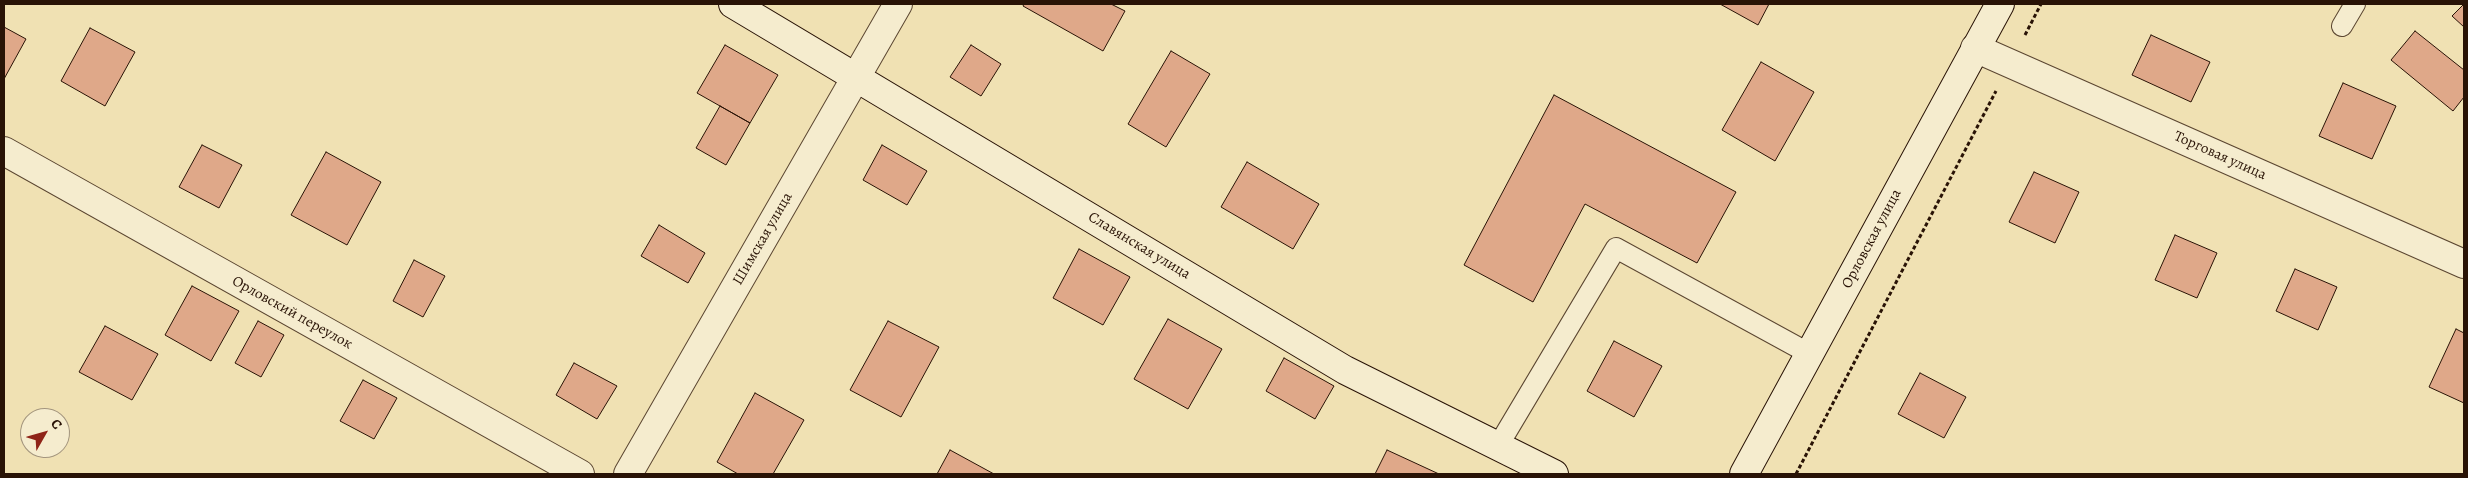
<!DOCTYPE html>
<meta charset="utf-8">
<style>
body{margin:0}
#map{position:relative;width:2468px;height:478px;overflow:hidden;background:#f0e1b3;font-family:Alegreya,serif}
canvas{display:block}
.frame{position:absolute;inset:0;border:5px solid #291306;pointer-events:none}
.north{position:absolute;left:20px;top:408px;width:50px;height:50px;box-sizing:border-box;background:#f5ecce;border:1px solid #a3957e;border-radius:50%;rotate:52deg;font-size:14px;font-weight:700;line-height:20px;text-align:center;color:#291306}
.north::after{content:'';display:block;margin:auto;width:18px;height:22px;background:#8f2418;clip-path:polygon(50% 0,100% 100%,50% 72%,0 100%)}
</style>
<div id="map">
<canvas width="2468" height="478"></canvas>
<div class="frame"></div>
<div class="north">С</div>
</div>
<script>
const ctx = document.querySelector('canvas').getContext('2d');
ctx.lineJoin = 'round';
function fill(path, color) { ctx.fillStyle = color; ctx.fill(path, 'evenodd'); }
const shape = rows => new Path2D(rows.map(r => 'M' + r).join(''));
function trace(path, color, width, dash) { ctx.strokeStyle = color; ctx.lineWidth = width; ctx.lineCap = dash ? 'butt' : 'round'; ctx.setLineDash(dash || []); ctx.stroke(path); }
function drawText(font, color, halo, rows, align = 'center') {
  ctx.font = font + ' Alegreya,serif'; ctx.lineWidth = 4; ctx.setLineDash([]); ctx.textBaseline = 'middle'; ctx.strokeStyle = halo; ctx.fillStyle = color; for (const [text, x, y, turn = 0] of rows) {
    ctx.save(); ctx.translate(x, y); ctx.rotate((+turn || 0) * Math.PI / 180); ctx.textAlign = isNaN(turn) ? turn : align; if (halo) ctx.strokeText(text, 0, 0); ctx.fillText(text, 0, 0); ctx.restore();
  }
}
const building = shape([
 [1024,4,1111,4,1125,11,1103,51,1023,6,1024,4],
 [1720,4,1769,4,1758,25,1720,4],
 [2464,4,2464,27,2452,16,2464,4],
 [4,27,26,39,4,79,4,27],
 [90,28,135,52,105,106,61,81,90,28],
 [2415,31,2464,70,2464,97,2453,111,2391,60,2415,31],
 [2151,35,2210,62,2191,102,2132,75,2151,35],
 [725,45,778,75,750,123,697,93,725,45],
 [971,45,1001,64,981,96,950,77,971,45],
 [1171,51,1210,74,1166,147,1128,124,1171,51],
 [1761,62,1814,92,1775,161,1722,130,1761,62],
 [2343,83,2396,106,2372,159,2319,136,2343,83],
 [1554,95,1736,192,1697,263,1585,204,1533,302,1464,265,1554,95],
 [720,106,750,123,726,165,696,148,720,106],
 [202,145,242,165,219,208,179,187,202,145],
 [882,145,927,171,907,205,863,180,882,145],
 [326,152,381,182,347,245,291,215,326,152],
 [1247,162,1319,204,1293,249,1221,207,1247,162],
 [2034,172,2079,192,2055,243,2009,222,2034,172],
 [659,225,705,253,688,283,641,256,659,225],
 [2175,235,2217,253,2197,298,2155,280,2175,235],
 [1079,249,1130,277,1103,325,1053,298,1079,249],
 [414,260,445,276,423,317,393,301,414,260],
 [2295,269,2337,287,2318,330,2276,311,2295,269],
 [192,286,239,311,211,361,165,335,192,286],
 [1168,319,1222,349,1188,409,1134,379,1168,319],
 [258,321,284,335,261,377,235,363,258,321],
 [888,321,939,347,901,417,850,390,888,321],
 [105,326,158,354,132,400,79,372,105,326],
 [2456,329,2464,333,2464,403,2429,387,2456,329],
 [1614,341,1662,366,1634,417,1587,391,1614,341],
 [1284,358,1334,386,1315,419,1266,391,1284,358],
 [574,363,617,386,597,419,556,395,574,363],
 [1920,373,1966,397,1944,438,1898,414,1920,373],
 [363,380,397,398,374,439,340,421,363,380],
 [755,393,804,420,773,474,738,474,717,462,755,393],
 [950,450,994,474,937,474,950,450],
 [1387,450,1439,474,1375,474,1387,450]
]);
fill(building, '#dfa889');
trace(building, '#291306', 1);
const lane = shape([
 [2342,26,2355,4],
 [1498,446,1616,248,1810,354]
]);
const street = shape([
 [1975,48,2464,264],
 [4,151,580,474],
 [628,474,898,4]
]);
const secondary = shape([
 [733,4,1345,370,1554,474],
 [1744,474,2000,4]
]);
trace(lane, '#5b4631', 22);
trace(street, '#5b4631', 30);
trace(secondary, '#291306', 30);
trace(shape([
 [2025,35,2041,4],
 [1796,474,1996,91]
]), '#291306', 3, [4, 2.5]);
trace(lane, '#f5ecce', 20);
trace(street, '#f5ecce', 28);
trace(secondary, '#f5ecce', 28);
drawText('15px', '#291306', '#f5ecce', [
 ["Торговая улица",2220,156,24],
 ["Шимская улица",763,239,-60],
 ["Орловская улица",1872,239,-62],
 ["Славянская улица",1139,246,31],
 ["Орловский переулок",292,313,29]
]);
</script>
